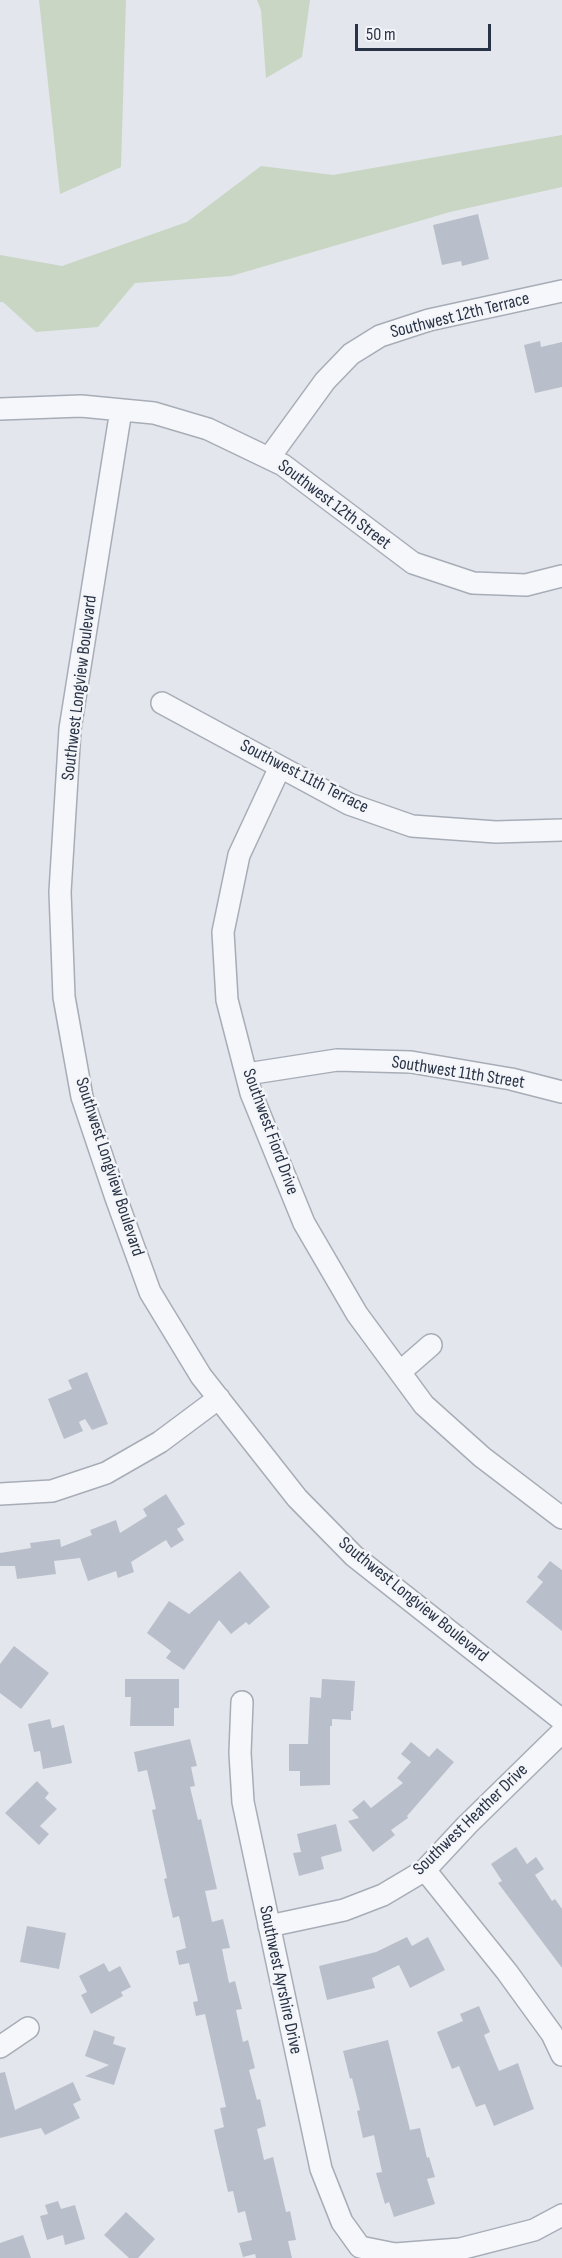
<!DOCTYPE html>
<style>
body{margin:0}
#map{position:relative;width:562px;height:2258px;overflow:hidden;background:#e3e6ec;font-family:"Sofia Sans Condensed",sans-serif}
canvas{display:block}
.scale{position:absolute;left:355px;top:24px;width:136px;height:27px;box-sizing:border-box;border:3px solid #293346;border-top:0;padding-left:8px;font-size:18px;line-height:21px;white-space:nowrap;color:#293346;-webkit-text-stroke:4px #f3f5f9;paint-order:stroke}
</style>
<div id="map">
<canvas width="562" height="2258"></canvas>
<div class="scale">50 m</div>
</div>
<script>
const ctx = document.querySelector('canvas').getContext('2d');
ctx.lineJoin = 'round';
function fill(path, color) { ctx.fillStyle = color; ctx.fill(path, 'evenodd'); }
const shape = rows => new Path2D(rows.map(r => 'M' + r).join(''));
function trace(path, color, width, dash) { ctx.strokeStyle = color; ctx.lineWidth = width; ctx.lineCap = dash ? 'butt' : 'round'; ctx.setLineDash(dash || []); ctx.stroke(path); }
function drawText(font, color, halo, rows, align = 'center') {
  ctx.font = font + ' "Sofia Sans Condensed",sans-serif'; ctx.lineWidth = 5; ctx.setLineDash([]); ctx.textBaseline = 'middle'; ctx.strokeStyle = halo; ctx.fillStyle = color; for (const [text, x, y, turn = 0] of rows) {
    ctx.save(); ctx.translate(x, y); ctx.rotate((+turn || 0) * Math.PI / 180); ctx.textAlign = isNaN(turn) ? turn : align; if (halo) ctx.strokeText(text, 0, 0); ctx.fillText(text, 0, 0); ctx.restore();
  }
}
fill(shape([
 [39,0,126,0,121,167,60,194],
 [257,0,310,0,302,57,266,78,261,10],
 [562,135,562,187,450,212,231,276,135,283,98,327,36,332,3,302,0,302,0,255,62,266,187,222,261,166,333,175]
]), '#c8d6c3');
fill(shape([
 [478,214,489,259,462,266,461,261,442,265,433,225],
 [540,341,541,347,562,342,562,387,535,393,524,345],
 [87,1372,108,1424,92,1430,85,1419,79,1422,83,1431,64,1439,48,1399,72,1389,68,1380],
 [166,1494,185,1524,177,1529,184,1540,171,1548,166,1540,131,1562,134,1572,118,1578,116,1571,88,1581,80,1558,54,1561,56,1574,17,1579,15,1566,0,1566,0,1553,31,1548,30,1543,60,1539,61,1547,92,1535,90,1530,116,1520,120,1533,147,1516,143,1509],
 [550,1561,562,1570,562,1631,526,1602,543,1582,537,1577],
 [240,1571,270,1607,249,1625,246,1622,231,1634,219,1620,184,1670,166,1658,171,1651,147,1633,169,1601,189,1614],
 [14,1646,49,1673,21,1709,0,1693,0,1664],
 [125,1679,179,1679,179,1708,174,1708,174,1726,130,1726,131,1697,125,1697],
 [322,1679,355,1681,353,1711,351,1711,351,1720,332,1719,332,1726,330,1726,330,1785,300,1786,300,1771,289,1771,289,1744,308,1744,310,1697,321,1698],
 [50,1719,52,1728,64,1725,72,1763,43,1769,40,1751,34,1752,28,1724],
 [190,1739,197,1766,191,1767,195,1786,190,1787,198,1820,201,1819,217,1889,205,1891,212,1922,223,1919,230,1948,222,1949,229,1983,235,1981,242,2009,236,2010,243,2042,248,2040,255,2068,249,2070,257,2100,260,2099,266,2126,257,2129,264,2160,273,2157,286,2212,290,2211,296,2240,288,2241,292,2258,256,2258,255,2254,243,2257,239,2243,252,2240,245,2211,238,2213,233,2191,228,2192,214,2130,224,2127,220,2108,226,2107,205,2014,196,2016,193,2002,198,2001,189,1963,179,1965,176,1951,186,1948,179,1916,173,1918,164,1879,167,1878,152,1810,156,1809,147,1770,138,1772,134,1752],
 [411,1742,429,1757,437,1748,454,1762,407,1816,408,1818,391,1830,395,1835,373,1852,348,1821,359,1818,352,1810,364,1800,371,1808,403,1783,397,1778,411,1762,401,1754],
 [37,1781,49,1793,45,1798,57,1809,40,1826,49,1834,39,1845,5,1813],
 [336,1824,342,1851,321,1857,324,1869,299,1876,293,1853,301,1852,297,1834],
 [516,1847,527,1864,536,1857,544,1869,535,1875,552,1901,555,1899,562,1909,562,1968,498,1883,502,1881,491,1864],
 [27,1926,66,1933,59,1969,20,1962],
 [407,1937,412,1946,428,1937,445,1970,410,1988,399,1965,372,1978,375,1988,327,2000,319,1966,376,1952],
 [104,1963,109,1972,120,1966,131,1987,121,1992,123,1996,91,2014,81,1995,87,1992,79,1976],
 [479,2006,490,2032,484,2035,499,2071,518,2063,534,2109,494,2126,485,2104,476,2107,459,2066,452,2069,437,2032,463,2021,460,2014],
 [94,2030,115,2037,113,2044,126,2048,114,2085,85,2076,109,2065,85,2056],
 [388,2040,410,2130,420,2128,427,2158,429,2157,435,2177,427,2179,435,2204,394,2217,389,2202,385,2204,376,2173,382,2172,374,2135,363,2138,357,2111,360,2110,352,2078,350,2079,343,2051],
 [5,2072,15,2110,73,2082,81,2100,73,2104,80,2118,45,2135,41,2128,0,2138,0,2073],
 [58,2201,61,2209,75,2205,85,2239,65,2245,63,2235,47,2240,40,2216,48,2214,45,2205],
 [126,2212,155,2239,138,2258,129,2258,104,2235],
 [23,2235,31,2258,0,2258,0,2243]
]), '#b9bfca');
const minor = shape([
 [0,409,81,406,154,413,208,429,283,465,413,563,473,583,526,585,562,576],
 [121,410,70,729,60,892,64,997,82,1097,116,1198,150,1292,201,1376,297,1498,354,1556,562,1720],
 [269,458,325,381,351,354,380,336,429,320,562,291],
 [162,703,349,804,412,826,496,832,562,830],
 [280,767,239,855,223,932,227,1000,251,1093,304,1223,357,1314,424,1405,482,1457,562,1518],
 [247,1074,337,1060,411,1062,511,1079,562,1092],
 [400,1372,431,1345],
 [0,1494,52,1491,106,1473,160,1442,219,1398],
 [242,1702,240,1753,243,1802,321,2169,342,2222,360,2247,395,2254,460,2249,534,2230,562,2215],
 [425,1870,507,1972,552,2034,562,2055],
 [269,1926,344,1910,383,1895,425,1870,467,1825,562,1732],
 [0,2047,28,2028]
]);
trace(minor, '#a7adb7', 24);
trace(minor, '#f6f7fa', 21);
drawText('18px', '#293346', '#f3f5f9', [
 ["Southwest 12th Terrace",460,316,-14],
 ["Southwest 12th Street",334,505,37],
 ["Southwest Longview Boulevard",80,688,-83],
 ["Southwest 11th Terrace",304,777,27],
 ["Southwest 11th Street",458,1073,9],
 ["Southwest Fiord Drive",270,1132,70],
 ["Southwest Longview Boulevard",109,1167,72],
 ["Southwest Longview Boulevard",413,1600,39],
 ["Southwest Heather Drive",471,1820,-44],
 ["Southwest Ayrshire Drive",280,1980,78]
]);
</script>
